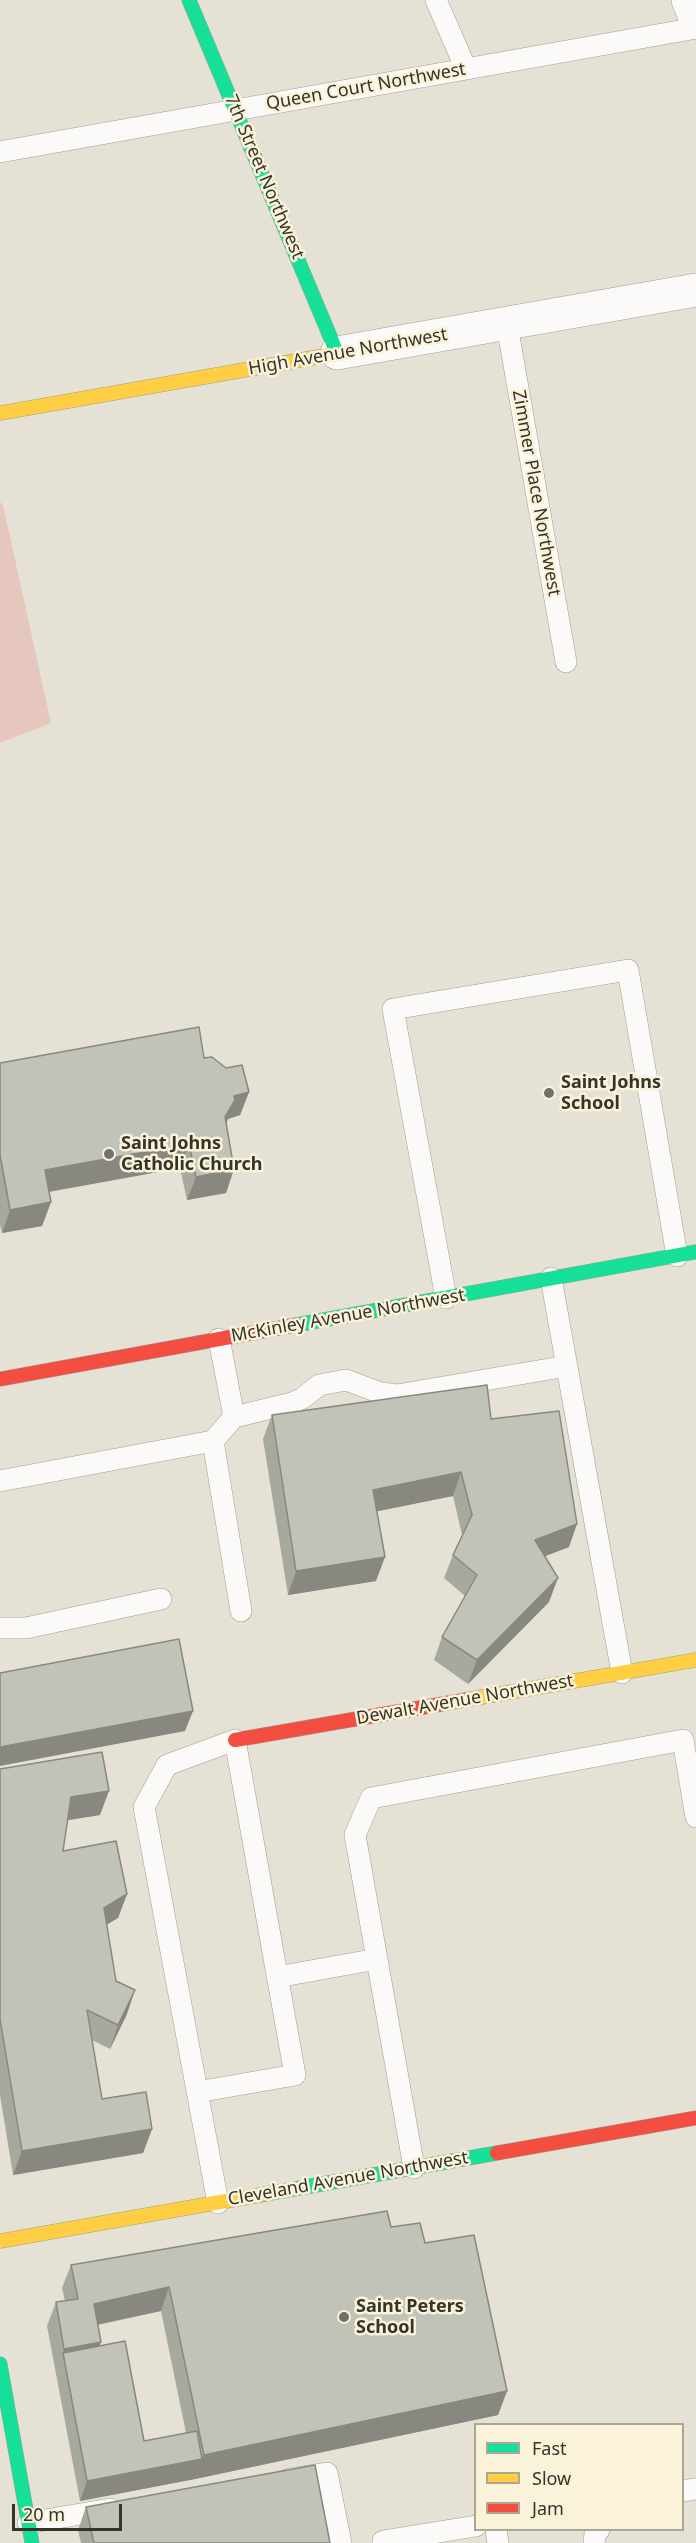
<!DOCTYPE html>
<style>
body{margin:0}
#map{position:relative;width:696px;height:2543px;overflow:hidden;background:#e5e1d4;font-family:"Noto Sans",sans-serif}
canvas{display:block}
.legend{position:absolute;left:474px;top:2423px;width:210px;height:108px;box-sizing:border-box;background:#faf3da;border:2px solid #aca694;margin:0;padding:8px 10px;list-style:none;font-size:18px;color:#36332a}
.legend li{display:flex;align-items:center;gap:12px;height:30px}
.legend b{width:30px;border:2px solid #aca694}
.scale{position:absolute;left:12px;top:2504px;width:110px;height:27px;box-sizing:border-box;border:3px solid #36332a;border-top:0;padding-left:8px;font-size:18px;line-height:21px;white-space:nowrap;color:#36332a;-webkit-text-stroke:4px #faf3da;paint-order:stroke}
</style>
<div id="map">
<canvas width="696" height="2543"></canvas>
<ul class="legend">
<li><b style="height:8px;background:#16e098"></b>Fast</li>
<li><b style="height:8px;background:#ffcf43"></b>Slow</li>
<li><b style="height:8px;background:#f24e42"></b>Jam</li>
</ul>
<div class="scale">20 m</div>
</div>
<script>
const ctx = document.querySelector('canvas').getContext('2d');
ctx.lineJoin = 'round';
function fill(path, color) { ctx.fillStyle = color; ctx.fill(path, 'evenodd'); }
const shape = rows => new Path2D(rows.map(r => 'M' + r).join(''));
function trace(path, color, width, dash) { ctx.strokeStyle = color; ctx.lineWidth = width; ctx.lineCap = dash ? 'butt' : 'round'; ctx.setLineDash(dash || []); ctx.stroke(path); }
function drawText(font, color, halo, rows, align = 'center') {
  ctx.font = font + ' "Noto Sans",sans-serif'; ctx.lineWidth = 5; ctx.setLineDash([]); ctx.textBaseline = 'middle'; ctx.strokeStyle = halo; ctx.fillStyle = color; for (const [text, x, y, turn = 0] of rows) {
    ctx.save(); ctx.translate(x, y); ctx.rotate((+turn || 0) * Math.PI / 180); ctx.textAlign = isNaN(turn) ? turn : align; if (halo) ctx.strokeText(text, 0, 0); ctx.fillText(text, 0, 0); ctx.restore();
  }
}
fill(shape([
 [0,502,3,505,51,723,0,743]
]), '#e6c7bd');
const lane = shape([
 [436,0,466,69],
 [0,152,696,28],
 [507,325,566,662],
 [551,1278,622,1673],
 [446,1298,393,1009,628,970,677,1256],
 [219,1339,234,1417],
 [213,1441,241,1611],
 [0,1481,213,1441,234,1417,292,1403,303,1398,319,1385,346,1380,381,1393,397,1395,567,1366],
 [0,1628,26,1628,161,1599],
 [277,1977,377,1959],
 [197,2092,295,2075,235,1740,167,1765,144,1807,218,2203],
 [414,2168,355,1835,371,1798,683,1740,696,1817],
 [289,2479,327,2473,341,2543],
 [682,2491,696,2489],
 [28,2523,110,2509],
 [496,2530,498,2543],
 [383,2541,476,2526],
 [594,2543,595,2533,599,2530]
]);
const street = shape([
 [688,0,696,20],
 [337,353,696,290]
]);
const fast = shape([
 [189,0,337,353,329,355],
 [296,1325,696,1252],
 [260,2195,497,2153],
 [0,2364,32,2543]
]);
const slow = shape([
 [0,413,329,355],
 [465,1700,696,1660],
 [0,2241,260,2195]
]);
const jam = shape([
 [0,1379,296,1325],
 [235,1740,465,1700],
 [497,2153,696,2118]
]);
trace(lane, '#a09d93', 22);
trace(street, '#a09d93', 34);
trace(fast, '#a09d93', 15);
trace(slow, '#a09d93', 15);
trace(jam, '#a09d93', 15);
trace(lane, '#fbfaf9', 21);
trace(street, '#fbfaf9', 33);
trace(fast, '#16e098', 14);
trace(slow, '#ffcf43', 14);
trace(jam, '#f24e42', 14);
fill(shape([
 [204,1058,249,1092,240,1115,228,1119,226,1124,234,1169,226,1193,187,1200,180,1168,49,1192,51,1202,42,1226,2,1233,0,1225,0,1063],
 [272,1415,491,1419,569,1547,545,1556,549,1602,468,1684,434,1660,442,1637,465,1596,444,1578,453,1555,462,1535,453,1496,376,1511,376,1581,288,1595,263,1439],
 [0,1769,100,1815,68,1820,63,1851,127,1894,118,1918,106,1925,116,1981,127,2014,110,2049,92,2040,102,2099,152,2129,143,2153,13,2175,0,2095],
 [391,2227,425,2243,507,2391,498,2415,195,2479,80,2501,47,2326,56,2302,65,2301,62,2288,71,2265],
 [161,2311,186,2433,144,2441,99,2346,101,2342,98,2325],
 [86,2507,330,2543,81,2543,78,2530]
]), '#a7a89e');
fill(shape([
 [249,1092,240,1115,228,1119,226,1124,225,1117,234,1096],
 [189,1144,180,1168,36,1194,45,1170],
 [234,1169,226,1193,187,1200,196,1177],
 [51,1202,42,1226,2,1233,10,1210],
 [461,1472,453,1496,364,1514,373,1490],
 [577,1524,569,1547,527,1563,535,1540],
 [385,1557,376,1581,288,1595,296,1571],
 [558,1578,549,1602,468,1684,477,1660],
 [193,1711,185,1731,0,1766,0,1747],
 [109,1791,100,1815,62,1821,71,1797],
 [127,1894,118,1918,95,1931,104,1908],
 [135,1990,127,2014,110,2049,118,2025],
 [152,2129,143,2153,13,2175,22,2151],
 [169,2287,161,2311,85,2327,94,2304],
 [101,2342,92,2366,63,2353,64,2349],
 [507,2391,498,2415,195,2479,80,2501,87,2481,202,2459,204,2455]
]), '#888881');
const building = shape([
 [199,1027,204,1058,212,1057,226,1068,242,1065,249,1092,234,1096,235,1100,225,1117,234,1169,196,1177,189,1144,45,1170,51,1202,10,1210,0,1155,0,1063,199,1027],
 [487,1385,491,1419,559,1411,577,1524,535,1540,558,1578,477,1660,442,1637,477,1575,453,1555,472,1515,461,1472,373,1490,385,1557,296,1571,272,1415,487,1385],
 [179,1639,193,1711,0,1747,0,1673,179,1639],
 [102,1752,109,1791,71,1797,63,1851,116,1841,127,1894,104,1908,116,1981,135,1990,118,2025,87,2010,102,2099,146,2092,152,2129,22,2151,0,2019,0,1769,102,1752],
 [387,2211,391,2227,420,2223,425,2243,474,2235,507,2391,204,2455,169,2287,94,2304,101,2342,64,2349,56,2302,78,2299,71,2265,387,2211],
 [125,2341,144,2441,197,2431,202,2459,87,2481,63,2353,125,2341],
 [315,2465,330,2543,94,2543,86,2507,315,2465]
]);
fill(building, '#c2c3b8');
trace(building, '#888881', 1.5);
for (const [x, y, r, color] of [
 [549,1093,6,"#737066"],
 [109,1154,6,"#737066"],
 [344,2317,6,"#737066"]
]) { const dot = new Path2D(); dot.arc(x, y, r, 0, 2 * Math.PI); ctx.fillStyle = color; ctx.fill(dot); trace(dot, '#faf3da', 2); }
drawText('18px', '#36332a', '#faf3da', [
 ["Queen Court Northwest",366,87,-10],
 ["7th Street Northwest",264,177,67],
 ["High Avenue Northwest",348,352,-10],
 ["Zimmer Place Northwest",536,493,80],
 ["McKinley Avenue Northwest",348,1316,-10],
 ["Dewalt Avenue Northwest",465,1700,-10],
 ["Cleveland Avenue Northwest",348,2179,-10]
]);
drawText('bold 18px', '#36332a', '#faf3da', [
 ["Saint Johns",561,1083],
 ["School",561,1104],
 ["Saint Johns",121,1144],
 ["Catholic Church",121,1165],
 ["Saint Peters",356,2307],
 ["School",356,2328]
], 'left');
</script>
